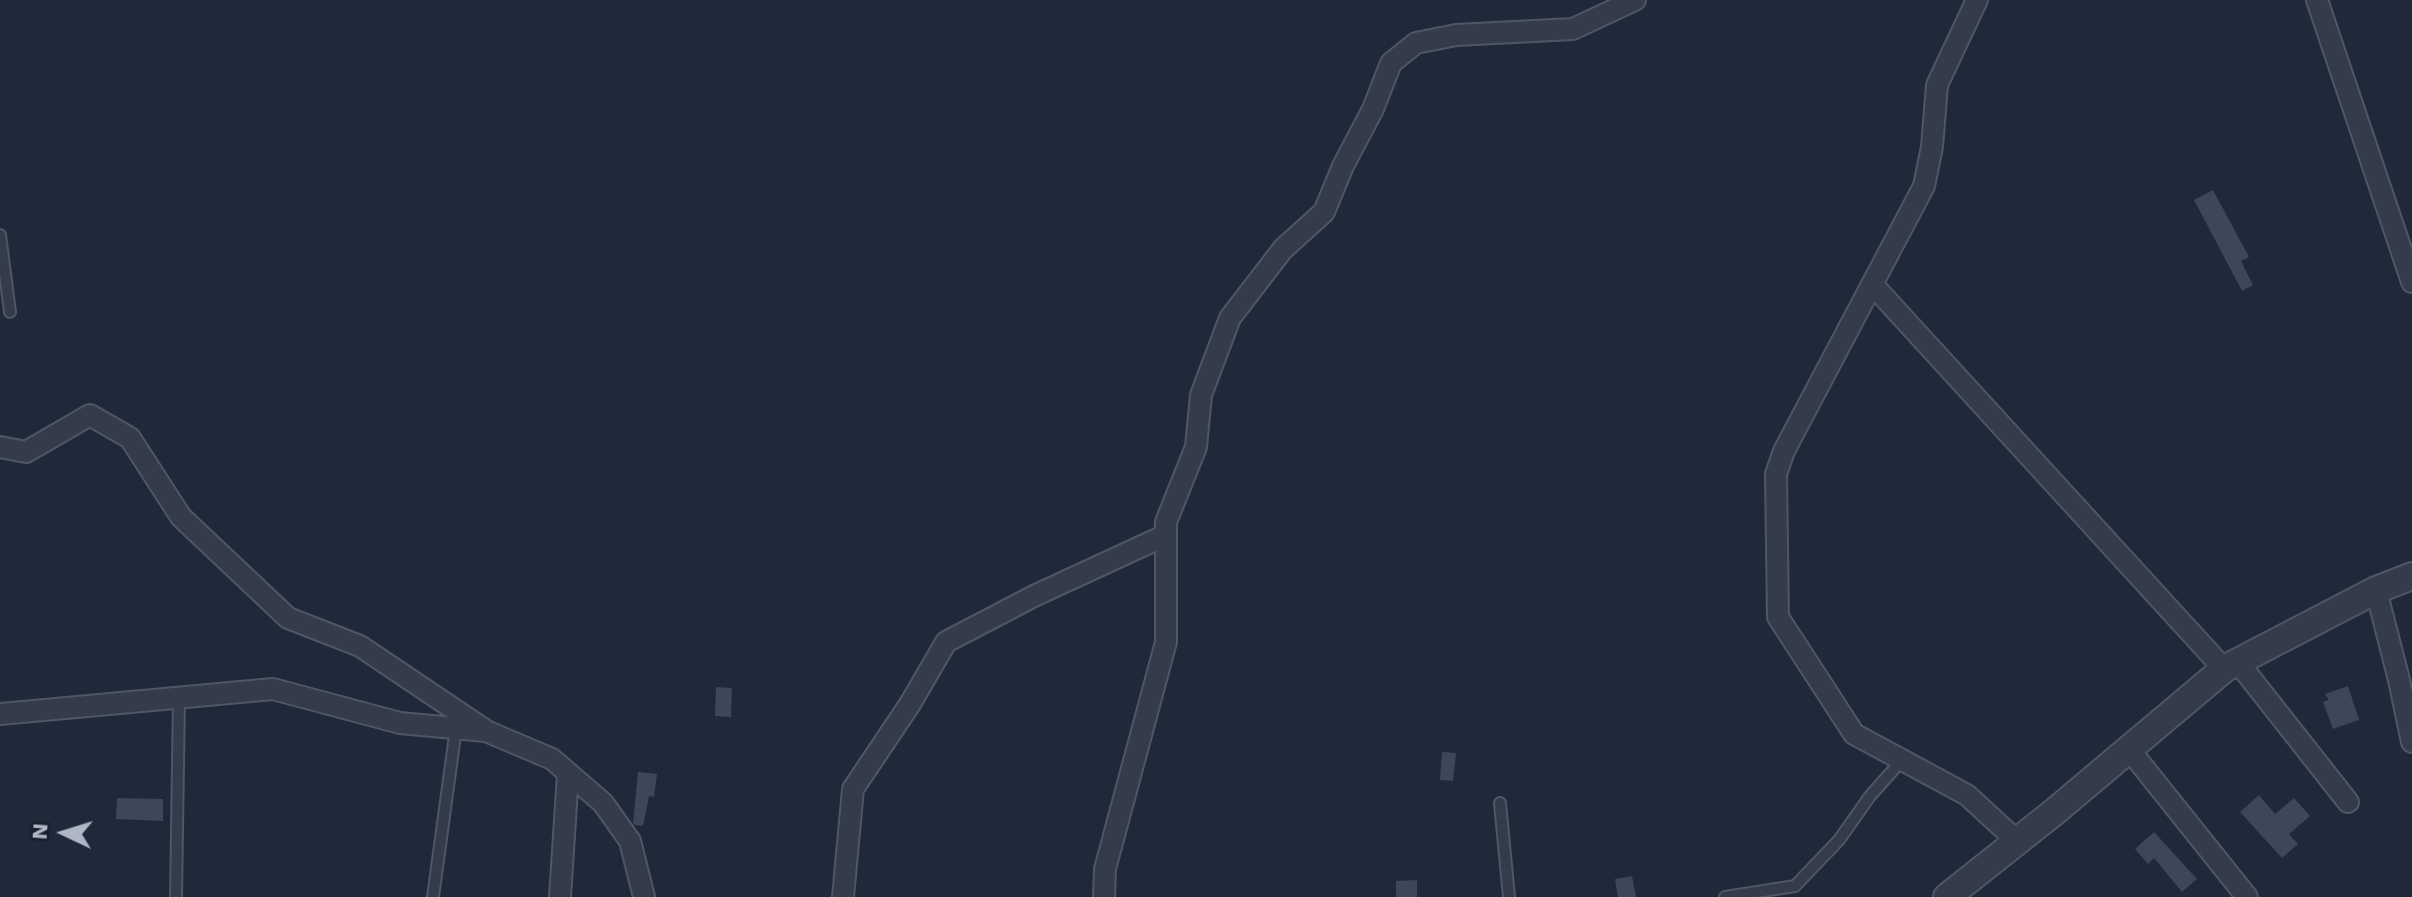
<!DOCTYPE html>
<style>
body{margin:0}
#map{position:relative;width:2412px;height:897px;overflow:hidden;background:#202939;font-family:"Work Sans",sans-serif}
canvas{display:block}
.north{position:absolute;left:24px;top:793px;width:80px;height:80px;-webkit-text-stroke:6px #19202e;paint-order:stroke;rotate:274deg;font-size:22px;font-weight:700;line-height:32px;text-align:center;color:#afb6c6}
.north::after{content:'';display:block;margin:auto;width:28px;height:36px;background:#afb6c6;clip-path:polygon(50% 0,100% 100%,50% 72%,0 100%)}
</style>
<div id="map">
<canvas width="2412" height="897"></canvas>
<div class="north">N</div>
</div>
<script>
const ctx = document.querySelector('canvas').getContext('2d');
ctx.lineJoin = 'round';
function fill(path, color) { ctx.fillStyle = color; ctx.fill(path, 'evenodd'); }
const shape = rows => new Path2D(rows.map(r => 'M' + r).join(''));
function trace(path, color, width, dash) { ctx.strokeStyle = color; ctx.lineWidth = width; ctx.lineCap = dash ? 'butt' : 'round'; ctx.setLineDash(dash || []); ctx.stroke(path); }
fill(shape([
 [2213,190,2249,257,2241,261,2253,285,2242,291,2194,200],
 [2348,686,2359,720,2333,729,2323,702,2329,700,2325,694],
 [716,687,732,688,731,717,715,716],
 [1442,752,1456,753,1453,781,1440,780],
 [638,772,657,774,654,797,649,796,643,826,635,825,633,823],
 [2259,795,2275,814,2294,798,2310,816,2289,834,2298,844,2282,858,2240,812],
 [117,798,163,799,163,821,116,819],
 [2154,832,2197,879,2182,892,2154,858,2148,864,2135,849],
 [1632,876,1636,897,1618,897,1615,879],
 [1417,880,1417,897,1396,897,1396,881]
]), '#3c4759');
const service = shape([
 [0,235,10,312],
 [1500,803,1509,897],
 [176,897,179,698],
 [433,897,456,728],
 [1725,897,1795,886,1839,840,1870,796,1903,759]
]);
const minor = shape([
 [1977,0,1937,85,1932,147,1924,186,1784,451,1776,474,1778,617,1854,734,1967,795,2017,841],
 [2317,0,2412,282],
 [1872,284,2224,669],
 [0,447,26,452,90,415,130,438,181,517,288,618,360,646,485,730],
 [2376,590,2399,680,2412,742],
 [2237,661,2348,802],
 [0,714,273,689,400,723,486,731,552,759,603,803,630,841,644,897],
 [2128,748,2247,897],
 [560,897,568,773],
 [843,897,853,789,910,704,946,642,1034,596,1166,535],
 [1104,897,1105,869,1166,642,1166,522,1196,447,1201,395,1230,318,1283,249,1324,212,1343,166,1373,109,1391,63,1416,43,1456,35,1573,29,1635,0]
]);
const tertiary = shape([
 [1947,897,2053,813,2224,669,2376,590,2412,576]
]);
trace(service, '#4f5664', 14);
trace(minor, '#4f5664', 24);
trace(tertiary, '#4f5664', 30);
trace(service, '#343b4a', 10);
trace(minor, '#343b4a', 20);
trace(tertiary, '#343b4a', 26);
</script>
